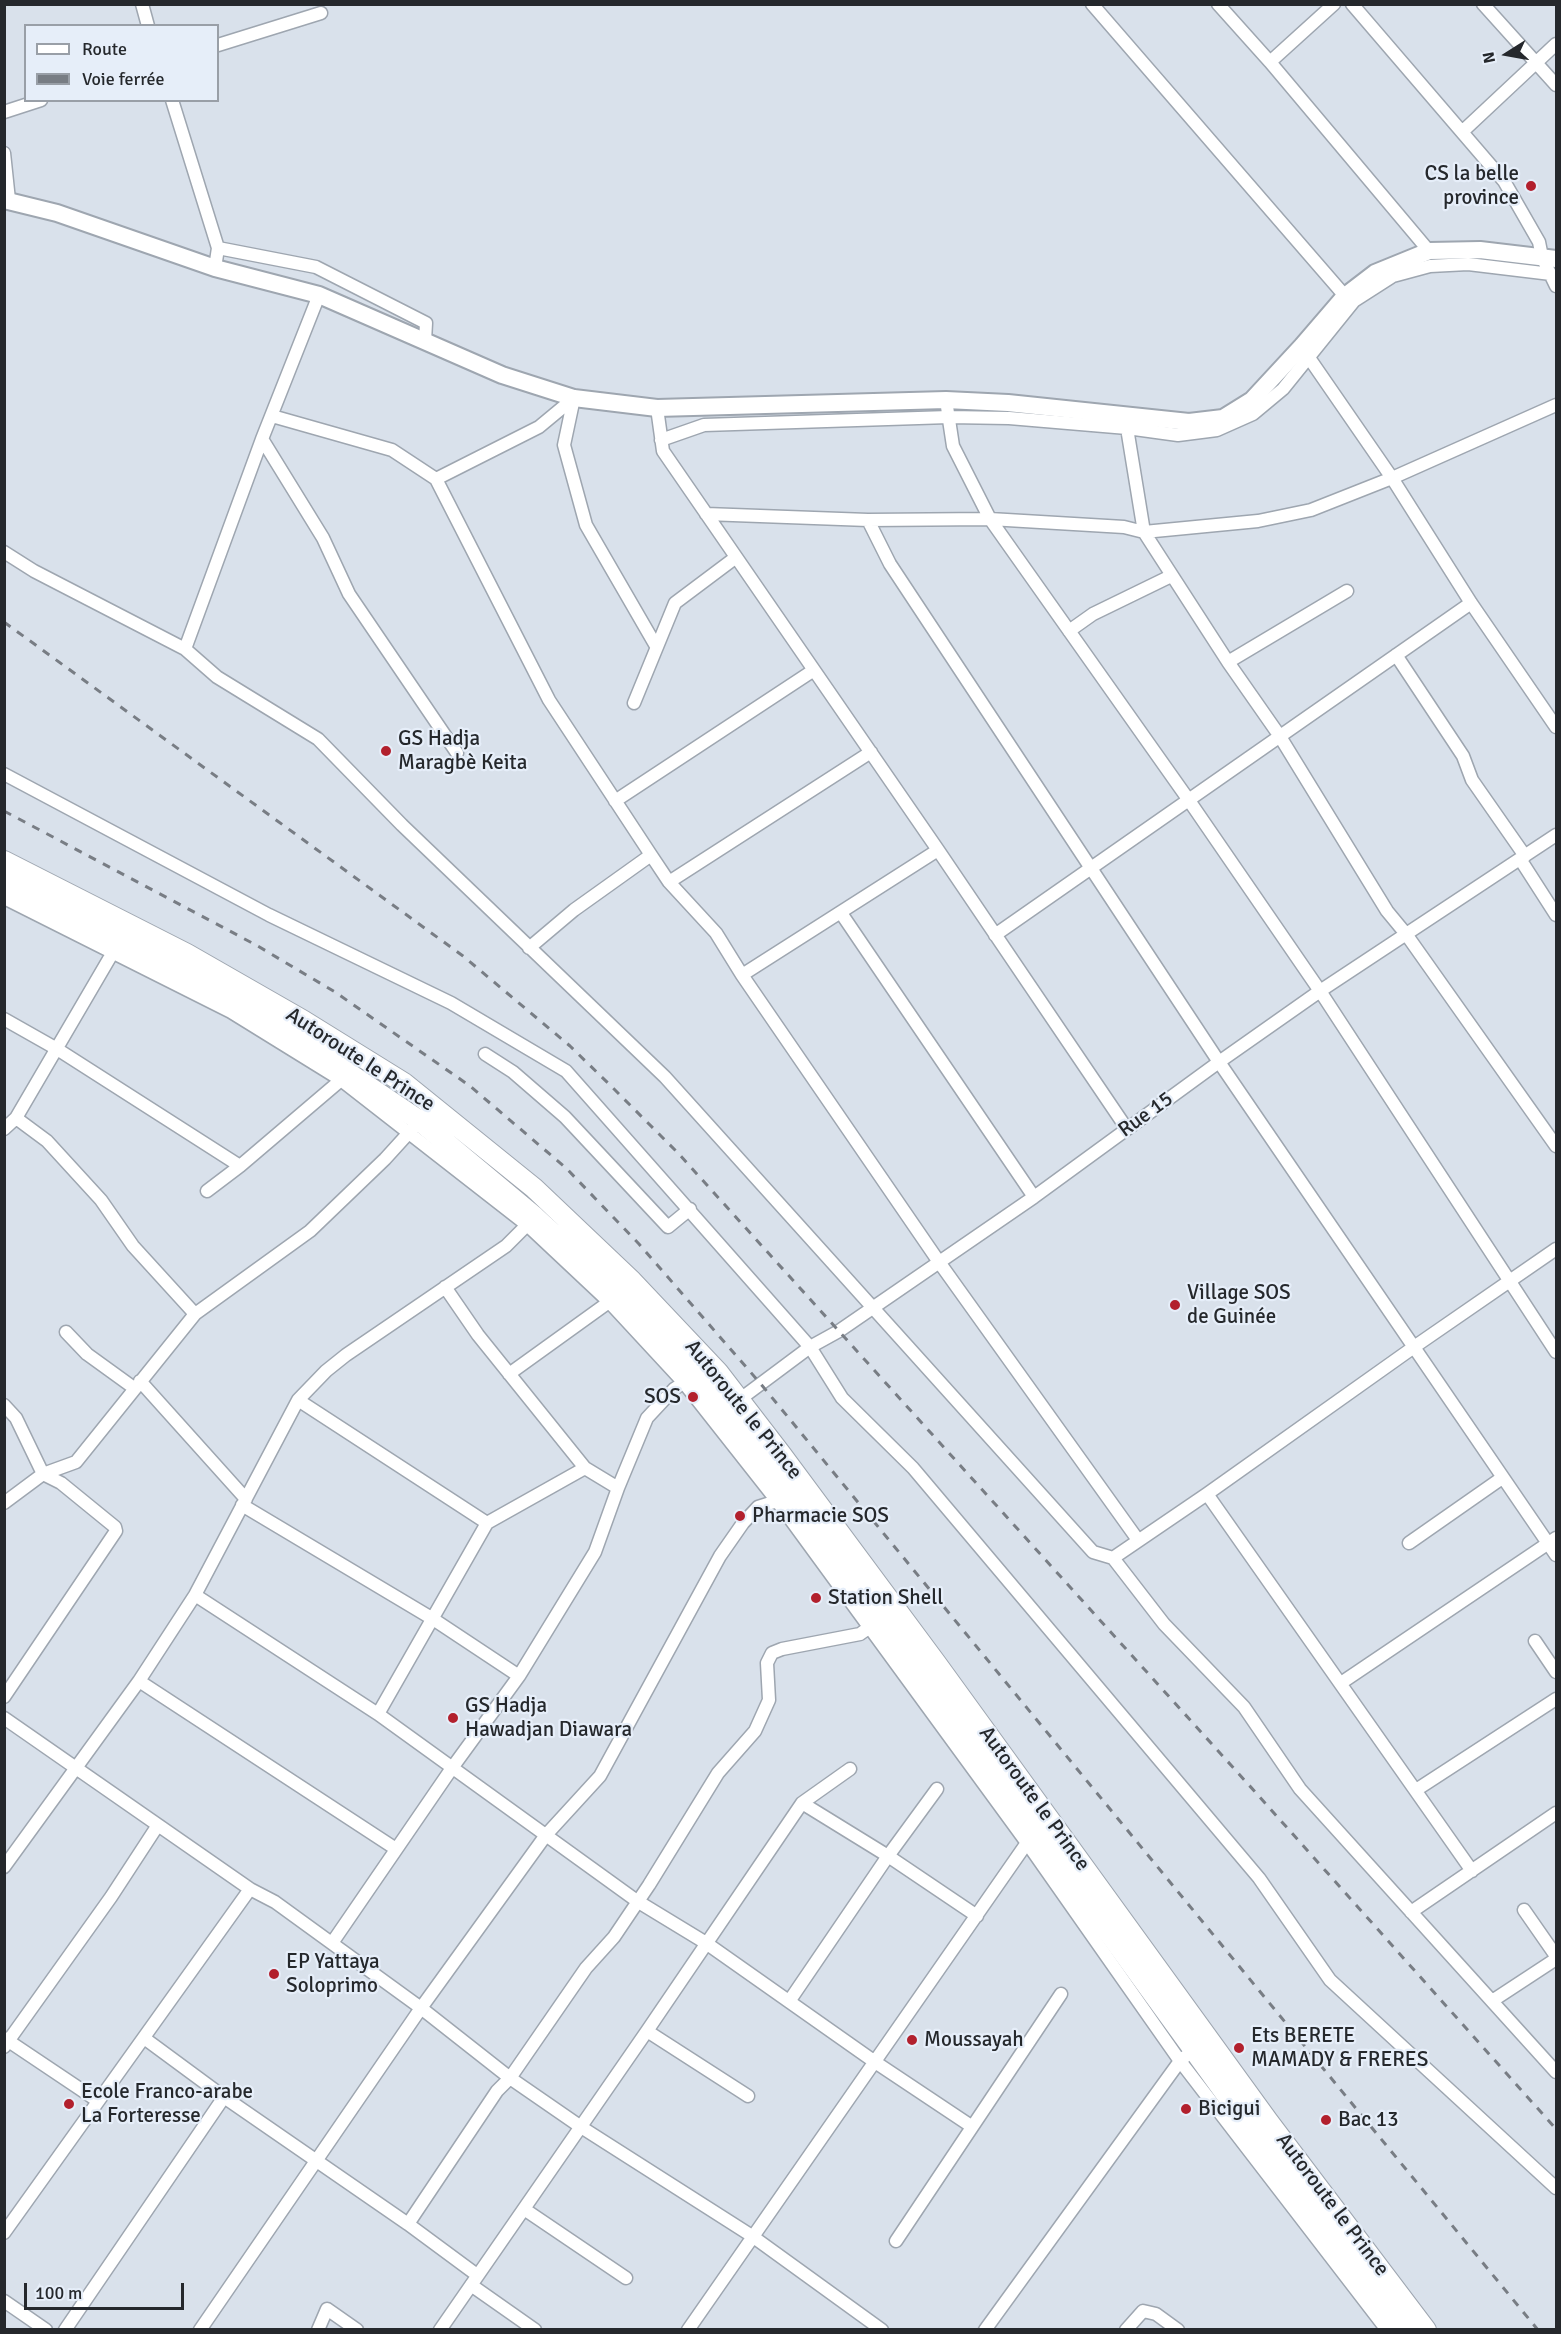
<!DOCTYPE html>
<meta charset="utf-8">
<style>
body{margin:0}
#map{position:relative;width:1561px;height:2334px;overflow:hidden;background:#d9e1eb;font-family:Signika,sans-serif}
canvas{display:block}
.frame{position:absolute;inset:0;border:6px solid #25282c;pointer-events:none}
.legend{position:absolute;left:24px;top:24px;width:195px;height:78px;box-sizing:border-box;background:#e6eef9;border:2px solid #999fa7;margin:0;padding:8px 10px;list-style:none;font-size:18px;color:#25282c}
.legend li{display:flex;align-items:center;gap:12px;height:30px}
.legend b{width:30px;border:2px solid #999fa7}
.north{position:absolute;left:1477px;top:24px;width:60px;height:60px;-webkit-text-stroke:4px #e6eef9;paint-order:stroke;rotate:259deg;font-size:16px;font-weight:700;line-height:24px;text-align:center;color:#25282c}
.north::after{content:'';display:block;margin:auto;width:21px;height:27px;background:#25282c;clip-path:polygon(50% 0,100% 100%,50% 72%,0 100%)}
.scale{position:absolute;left:24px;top:2283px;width:160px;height:27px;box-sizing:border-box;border:3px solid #25282c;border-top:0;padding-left:8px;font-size:18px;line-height:21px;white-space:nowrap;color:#25282c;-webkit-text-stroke:4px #e6eef9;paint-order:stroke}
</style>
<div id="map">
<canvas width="1561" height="2334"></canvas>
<div class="frame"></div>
<ul class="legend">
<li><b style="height:8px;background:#fff"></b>Route</li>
<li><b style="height:8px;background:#787d84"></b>Voie ferrée</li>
</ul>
<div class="north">N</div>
<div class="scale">100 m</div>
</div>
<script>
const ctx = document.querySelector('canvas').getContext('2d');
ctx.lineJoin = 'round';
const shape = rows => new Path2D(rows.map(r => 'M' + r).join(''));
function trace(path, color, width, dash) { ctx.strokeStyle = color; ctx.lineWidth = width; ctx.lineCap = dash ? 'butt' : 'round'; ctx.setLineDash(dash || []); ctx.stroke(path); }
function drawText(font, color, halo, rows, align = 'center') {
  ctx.font = font + ' Signika,sans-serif'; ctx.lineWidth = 4.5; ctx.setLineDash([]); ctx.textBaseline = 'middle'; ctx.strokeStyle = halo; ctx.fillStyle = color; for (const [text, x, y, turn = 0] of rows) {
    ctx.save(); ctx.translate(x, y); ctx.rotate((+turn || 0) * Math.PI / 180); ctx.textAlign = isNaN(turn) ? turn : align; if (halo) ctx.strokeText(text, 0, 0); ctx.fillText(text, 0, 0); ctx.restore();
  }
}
const minor = shape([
 [142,4,148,26],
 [1092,4,1345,296],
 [1218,4,1270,62,1429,251],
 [1352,4,1504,181,1539,242,1542,257,1556,286],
 [1483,4,1556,85],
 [218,45,321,13],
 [1270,62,1334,4],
 [172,100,218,248,215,268],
 [4,112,41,100],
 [1462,132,1556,44],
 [4,153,9,200],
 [218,248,316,267,426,323,425,341],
 [1305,352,1392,478,1471,603,1556,727],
 [574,398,564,445,586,525,656,646],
 [946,400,953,446,990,519,1188,799,1320,991,1556,1352],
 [657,408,663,451,938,850,1127,1129],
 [272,416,392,450,436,479,539,427,574,398],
 [1126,422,1144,532,1228,662,1279,735,1387,911,1406,934,1556,1146],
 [262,439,323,538,349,594,457,753],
 [661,440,704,425,949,417,1009,418,1127,428,1178,435,1217,430,1253,414,1283,389,1354,301,1393,276,1430,266,1468,264,1551,274],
 [436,479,549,700,651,855,669,882,716,933,742,975,939,1262,1138,1540],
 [706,514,868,520,990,519,1124,527,1144,532,1258,521,1311,510,1392,478,1556,405],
 [868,520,890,564,1219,1062,1556,1555],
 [4,552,34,571,185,649,217,677,318,739,402,825,665,1077,1093,1552,1113,1558,1164,1624,1244,1707,1300,1789,1556,2072],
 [1069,631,1093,614,1171,576],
 [185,649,262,439,319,295],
 [1396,655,1463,756,1472,780,1525,856],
 [1228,662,1347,591],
 [634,703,675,603,735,558],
 [4,774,269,915,451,1003,566,1071,810,1347,842,1398,913,1468,1259,1878,1330,1980,1556,2188],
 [615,801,814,670],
 [1520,859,1556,915],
 [669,882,871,752],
 [4,898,231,1012,341,1080,527,1225,609,1302,684,1383,777,1501,1027,1843,1180,2061,1387,2330],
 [841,913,1034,1197],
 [995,935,1471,603],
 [529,948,574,910,651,855],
 [742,975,938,850],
 [4,1019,57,1049,240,1166],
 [485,1054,513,1072,565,1117,668,1227,690,1209],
 [16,1118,47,1141,101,1200,133,1246,195,1314],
 [4,1129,16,1118,116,947],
 [207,1191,240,1166,341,1080],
 [445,1287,478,1335,585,1468,618,1488],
 [66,1332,87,1354,134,1388],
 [509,1374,609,1302],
 [140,1381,246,1499],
 [298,1400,487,1523],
 [739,1400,810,1347,839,1331,1034,1197,1219,1062,1320,991,1556,835],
 [4,1405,16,1418,43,1474,61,1483,115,1527,116,1531,4,1697],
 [1207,1494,1472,1871],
 [4,1503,43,1474,76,1462,195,1314,310,1231,385,1159,415,1126],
 [242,1505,433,1619,519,1676],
 [1409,1543,1502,1478],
 [1113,1558,1207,1494,1414,1347,1556,1249],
 [195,1595,378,1714,637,1901,706,1943,875,2062,971,2126],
 [1535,1641,1556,1672],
 [139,1681,396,1849],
 [1341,1683,1556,1538],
 [378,1714,487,1523,585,1468],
 [4,1718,250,1889,275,1902,421,2008,510,2078,581,2127,752,2236,882,2330],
 [1416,1790,1556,1699],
 [802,1803,888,1856,977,1916],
 [4,1867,139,1681,195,1595,298,1400,326,1371,346,1355,506,1246,531,1221],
 [1524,1910,1556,1956],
 [1411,1912,1556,1813],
 [332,1943,452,1768,519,1676,595,1552,618,1488,647,1418,674,1389,688,1380],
 [790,2000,888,1856,937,1789],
 [1492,2001,1556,1959],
 [647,2031,748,2096],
 [4,2038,98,2101],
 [144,2038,224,2097,408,2224,477,2275],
 [4,2047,111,1897,158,1825],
 [524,2209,626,2278],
 [408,2224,497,2091,510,2078,586,1968,614,1937,649,1885,718,1773,755,1731,769,1700,767,1663,772,1653,782,1649,860,1634,874,1624],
 [4,2233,250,1889],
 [896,2241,1061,1994],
 [471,2285,535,2330],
 [4,2301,46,2330],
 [65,2330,224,2097],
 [200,2330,421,2008,546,1835,600,1776,720,1556,743,1523,758,1507,777,1501,780,1497],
 [318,2330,327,2309,357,2330],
 [440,2330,647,2031,802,1803,850,1769],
 [688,2330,1031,1837],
 [985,2330,1180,2061,1186,2056],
 [1126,2330,1143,2311,1156,2314,1178,2330]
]);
const secondary = shape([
 [4,200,57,213,215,268,319,295,502,375,574,398,657,408,946,400,1008,403,1189,422,1223,418,1252,400,1302,346,1345,296,1375,273,1429,251,1480,250,1556,259]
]);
const primary = shape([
 [4,861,187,954,304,1021,404,1083,534,1188,632,1281,718,1372,781,1454,936,1663,1268,2121,1426,2330],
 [4,881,178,971,295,1037,420,1121,535,1217,619,1294,695,1375,766,1465,921,1674,1254,2133,1403,2330]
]);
trace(minor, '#9ea6b0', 15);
trace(secondary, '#9ea6b0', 20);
trace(primary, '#9ea6b0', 22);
trace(minor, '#fff', 12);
trace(secondary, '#fff', 16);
trace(primary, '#fff', 20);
trace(shape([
 [4,622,463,956,570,1046,610,1085,678,1153,1257,1794,1556,2129],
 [4,811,256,945,335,992,470,1086,566,1168,639,1244,760,1383,1538,2330]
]), '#787d84', 3, [8, 8]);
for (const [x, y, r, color] of [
 [1531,186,6,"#b2202d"],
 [386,751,6,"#b2202d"],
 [1175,1305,6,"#b2202d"],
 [693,1397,6,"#b2202d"],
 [740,1516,6,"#b2202d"],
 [816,1598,6,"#b2202d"],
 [453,1718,6,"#b2202d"],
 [274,1974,6,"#b2202d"],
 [912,2040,6,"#b2202d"],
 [1239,2048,6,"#b2202d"],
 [69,2104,6,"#b2202d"],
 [1186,2109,6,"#b2202d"],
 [1326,2120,6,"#b2202d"]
]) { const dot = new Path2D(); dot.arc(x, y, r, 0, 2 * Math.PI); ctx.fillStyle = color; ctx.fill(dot); trace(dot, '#e6eef9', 2); }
drawText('21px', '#25282c', '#e6eef9', [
 ["CS la belle",1519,174,"right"],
 ["province",1519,198,"right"],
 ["GS Hadja",398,739],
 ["Maragbè Keita",398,763],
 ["Village SOS",1187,1293],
 ["de Guinée",1187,1317],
 ["SOS",681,1397,"right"],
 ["Pharmacie SOS",752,1516],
 ["Station Shell",828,1598],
 ["GS Hadja",465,1706],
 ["Hawadjan Diawara",465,1730],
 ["EP Yattaya",286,1962],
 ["Soloprimo",286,1986],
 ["Ets BERETE",1251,2036],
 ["MAMADY & FRERES",1251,2060],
 ["Moussayah",924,2040],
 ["Ecole Franco-arabe",81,2092],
 ["La Forteresse",81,2116],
 ["Bicigui",1198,2109],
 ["Bac 13",1338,2120]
], 'left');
drawText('21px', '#25282c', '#e6eef9', [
 ["Autoroute le Prince",360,1060,33],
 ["Rue 15",1146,1115,-36],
 ["Autoroute le Prince",743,1410,51],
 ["Autoroute le Prince",1034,1799,54],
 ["Autoroute le Prince",1332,2205,53]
]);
</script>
